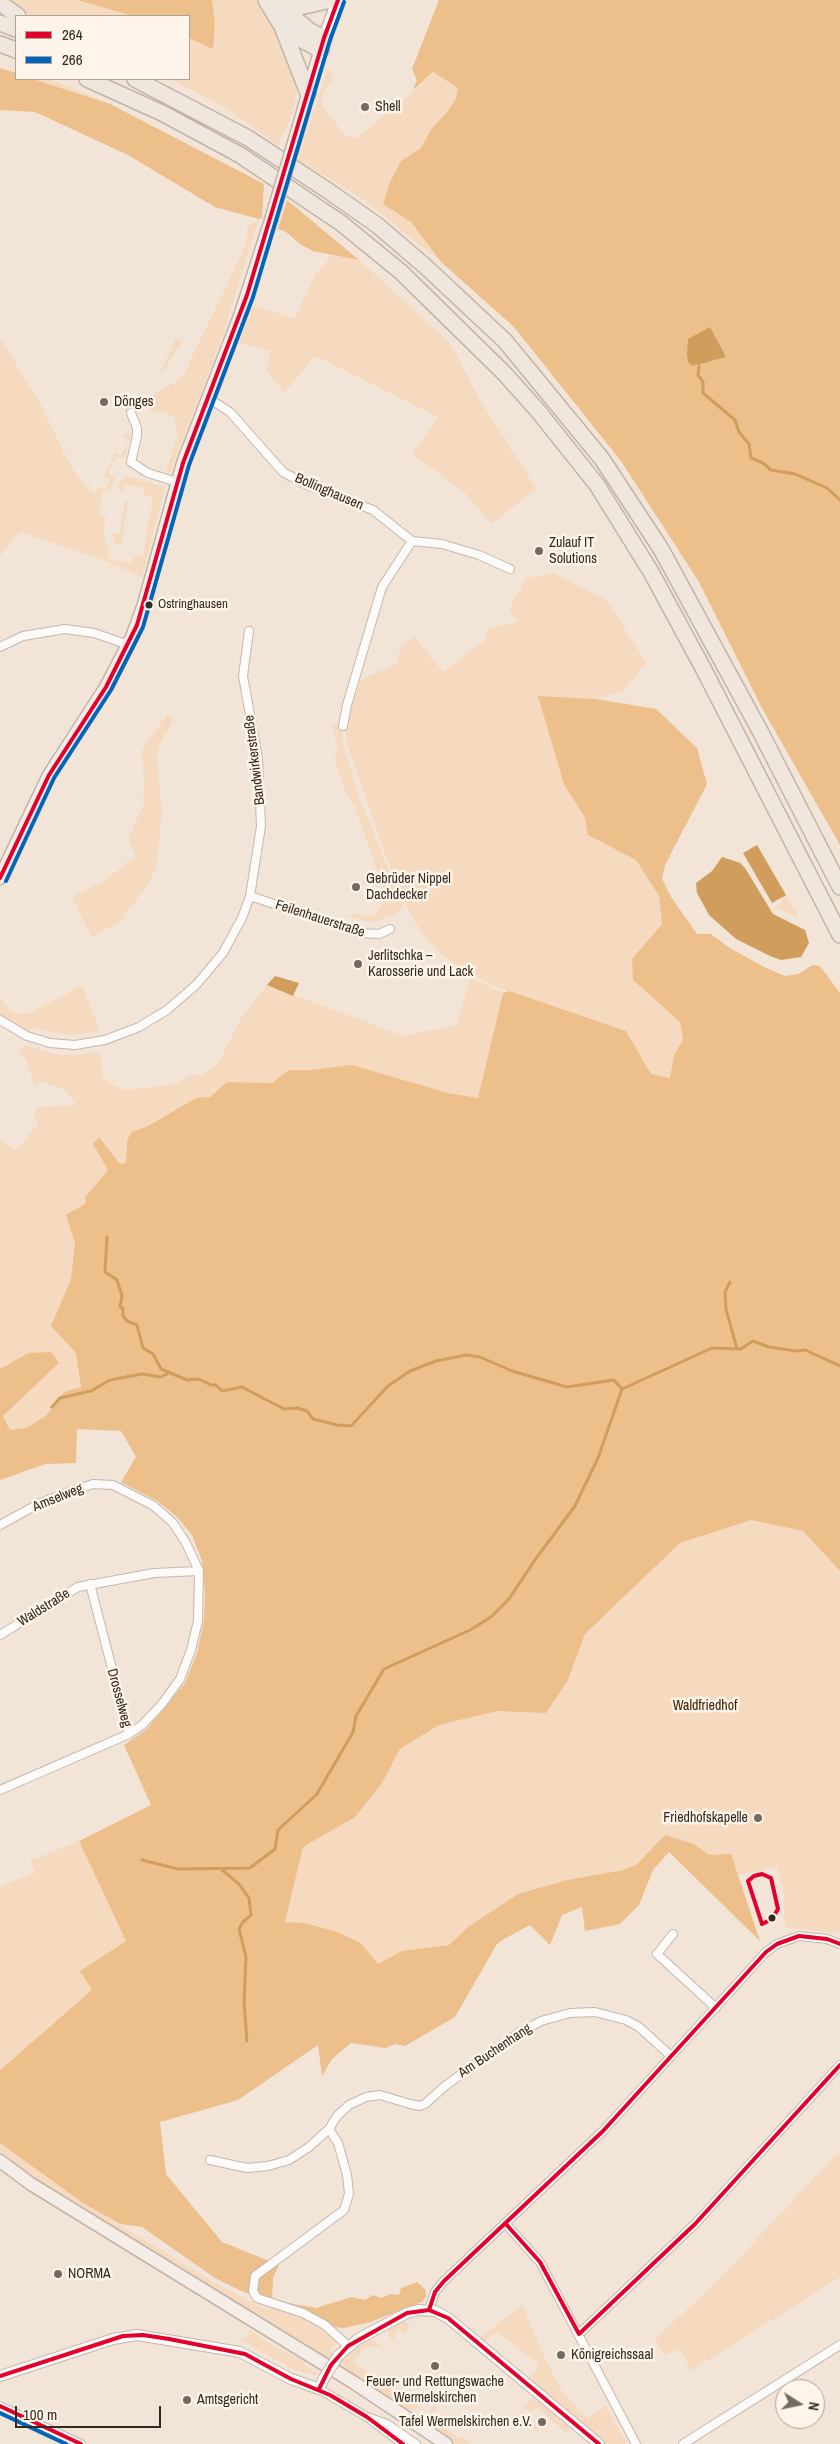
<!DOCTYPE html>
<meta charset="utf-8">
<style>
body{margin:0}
#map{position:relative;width:840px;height:2444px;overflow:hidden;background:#f2e4d6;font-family:"Archivo Narrow",sans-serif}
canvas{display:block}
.legend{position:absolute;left:15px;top:15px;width:175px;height:65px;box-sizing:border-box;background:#fef4ea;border:1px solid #ada399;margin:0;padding:6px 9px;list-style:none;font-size:15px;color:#332920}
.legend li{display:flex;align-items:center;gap:10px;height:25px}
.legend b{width:25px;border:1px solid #ada399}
.north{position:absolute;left:775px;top:2379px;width:50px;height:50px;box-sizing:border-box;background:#fef4ea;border:1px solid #ada399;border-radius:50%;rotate:100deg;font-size:14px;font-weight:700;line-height:20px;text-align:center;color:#332920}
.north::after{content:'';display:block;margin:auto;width:18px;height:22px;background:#766a60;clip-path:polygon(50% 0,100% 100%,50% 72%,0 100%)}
.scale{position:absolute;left:15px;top:2406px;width:146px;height:22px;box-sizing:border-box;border:2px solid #332920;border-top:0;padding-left:6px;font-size:15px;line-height:18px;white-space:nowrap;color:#332920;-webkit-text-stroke:4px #fef4ea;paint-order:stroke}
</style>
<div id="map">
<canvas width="840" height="2444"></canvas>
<ul class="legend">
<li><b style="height:6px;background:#e4002b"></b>264</li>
<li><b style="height:6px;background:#0065bd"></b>266</li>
</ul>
<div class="north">N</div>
<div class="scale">100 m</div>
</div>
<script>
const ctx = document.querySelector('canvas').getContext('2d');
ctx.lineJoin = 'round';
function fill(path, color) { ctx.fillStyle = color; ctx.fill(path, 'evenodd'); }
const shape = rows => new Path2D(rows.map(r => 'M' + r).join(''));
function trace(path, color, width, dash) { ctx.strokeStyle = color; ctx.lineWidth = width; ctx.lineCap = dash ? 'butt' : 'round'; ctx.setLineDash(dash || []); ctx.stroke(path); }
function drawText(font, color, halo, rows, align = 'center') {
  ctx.font = font + ' "Archivo Narrow",sans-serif'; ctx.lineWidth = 5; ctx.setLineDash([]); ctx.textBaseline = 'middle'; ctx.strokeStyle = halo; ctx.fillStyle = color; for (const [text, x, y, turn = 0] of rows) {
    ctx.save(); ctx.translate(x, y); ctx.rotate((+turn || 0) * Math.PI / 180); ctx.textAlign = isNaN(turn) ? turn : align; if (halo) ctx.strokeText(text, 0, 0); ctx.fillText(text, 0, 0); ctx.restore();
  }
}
fill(shape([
 [5,0,77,0,133,16,30,16],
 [212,0,258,0,286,53,297,79,297,92,291,119,277,145,232,112,171,79,189,79,189,38,213,48,215,22],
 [328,69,334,76,322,96,322,106,345,135,353,138,357,138,423,83,432,72,459,88,456,99,448,111,432,128,421,148,401,161,411,222,441,262,363,199,298,160],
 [33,79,49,79,110,104],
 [259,219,220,343,170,473,166,471,178,434,174,416,156,410,153,413,150,412,147,403,156,393,174,383,184,374,243,251,247,239,247,227],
 [332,255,359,260,451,344,481,402,536,488,492,524,464,492,412,454,439,417,315,356,285,392,266,371,270,351,239,343,253,305,294,319,315,275],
 [0,338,43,408,67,460,86,488,92,483,89,490,95,493,99,486,106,489,110,479,104,476,115,453,121,456,129,440,123,436,125,432,131,435,125,455,123,458,116,457,108,472,111,476,116,474,110,491,103,490,99,515,106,516,103,533,109,552,108,559,133,563,134,556,143,556,153,498,144,495,145,488,124,484,123,492,118,491,120,482,126,476,165,487,142,577,106,561,20,532,0,556],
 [176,338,182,342,164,370,156,373,162,368],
 [125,501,128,502,121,545,115,543,112,534,120,533],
 [553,573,607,600,646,663,623,691,596,699,539,696,564,784,585,818,588,835,636,860,659,896,662,924,632,959,633,980,680,1022,683,1040,674,1055,670,1078,651,1074,626,1031,491,985,453,963,437,950,423,935,406,904,387,859,348,746,345,726,357,681,396,664,403,645,415,637,443,672,485,640,488,629,518,621,509,610,526,578],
 [167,714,173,721,159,745,157,757,162,813,156,867,148,885,125,914,126,917,92,938,72,897,106,880,136,856,128,840,144,803,143,758,140,753],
 [332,723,341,727,344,747,359,797,403,906,397,914,376,921,369,922,343,914,370,916,375,914,387,898,355,807,347,795,334,758,338,753],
 [786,895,798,915,798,917,774,907,782,902,781,898],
 [470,978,503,993,479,1098,311,1070,289,1070,272,1083,227,1082,210,1097,196,1098,148,1126,131,1132,127,1141,126,1163,120,1164,99,1137,93,1144,108,1170,85,1196,86,1203,67,1215,75,1243,71,1279,51,1326,76,1353,81,1387,64,1392,46,1416,26,1428,9,1431,3,1416,58,1363,28,1353,2,1368,0,1367,0,1140,16,1150,39,1123,35,1118,37,1107,76,1105,66,1091,43,1082,39,1082,35,1087,26,1059,19,1053,24,1045,54,1054,71,1055,100,1052,103,1077,113,1085,125,1090,175,1084,194,1074,199,1076,219,1063,241,1018,267,985,404,1036,457,1025],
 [82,986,99,1028,98,1032,66,1035,32,1028,29,1032,0,1015,0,997,10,1010,19,1014,30,1013],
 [751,1520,803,1531,840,1571,840,1930,837,1933,785,1927,784,1895,777,1867,738,1875,731,1855,709,1855,694,1844,665,1835,637,1864,624,1870,567,1880,518,1894,468,1927,449,1945,402,1951,378,1965,361,1942,338,1932,306,1923,285,1922,303,1847,355,1817,382,1783,400,1749,439,1725,497,1711,546,1713,568,1680,585,1634,680,1543],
 [79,1841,126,1941,81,1970,92,1990,0,2070,0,1887,35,1872,30,1861],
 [0,2143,83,2203,224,2288,263,2308,280,2309,308,2320,333,2338,335,2342,331,2352,345,2360,362,2344,370,2340,376,2342,385,2350,376,2347,367,2347,361,2351,353,2363,415,2403,423,2391,427,2393,416,2409,409,2411,45,2186,0,2151],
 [837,2153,840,2155,840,2277,691,2371,680,2349,664,2356,655,2340,729,2269],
 [522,2305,547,2363,563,2393,587,2418,606,2406,627,2444,605,2444,528,2379,538,2368,538,2364,500,2334,497,2332,485,2341,479,2338],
 [405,2321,409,2327,405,2333,398,2329,393,2336,397,2340,394,2341,389,2337,388,2330],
 [250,2330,271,2345,304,2361,305,2365,318,2373,316,2375,298,2371,254,2348,246,2341,236,2341,238,2336,238,2340,245,2339],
 [533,2397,570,2428,566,2433,537,2407,532,2413,526,2408,522,2413,539,2431,538,2433,518,2416],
 [433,2405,437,2408,432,2416,459,2439,463,2437,471,2444,456,2444,430,2425,427,2416]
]), '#f5dabf');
fill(shape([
 [77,0,212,0,215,22,213,49,189,38,189,16,133,16],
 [439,0,840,0,840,845,762,708,699,582,621,461,514,327,441,262,411,222,383,204,390,182,401,161,421,148,432,128,448,111,456,99,458,88,433,72,413,90,417,80,412,69],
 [0,68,16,73,16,79,33,79,110,104,264,184,262,218,259,219,215,207,128,155,35,112,0,110],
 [287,200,359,260,313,251,300,244,286,232,278,229],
 [538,696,596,699,656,709,697,748,707,784,665,865,662,879,671,897,697,934,711,934,728,947,764,967,785,976,798,974,813,965,820,966,840,993,840,1571,803,1531,751,1520,680,1543,585,1634,568,1680,546,1713,497,1711,439,1725,400,1749,382,1783,355,1817,303,1847,285,1922,305,1923,338,1932,361,1943,378,1964,402,1951,449,1945,468,1927,518,1894,567,1880,624,1870,637,1864,665,1835,694,1844,709,1855,731,1854,760,1941,669,1852,653,1870,639,1905,620,1924,585,1931,582,1907,562,1915,550,1945,530,1925,504,1939,497,1944,455,2017,405,2046,395,2044,385,2048,351,2043,332,2059,322,2076,318,2045,238,2100,160,2122,166,2174,193,2207,222,2242,279,2265,273,2278,272,2300,316,2308,352,2297,365,2300,373,2295,381,2298,391,2294,399,2295,401,2288,417,2282,425,2289,426,2296,422,2302,370,2322,344,2328,334,2327,241,2291,215,2278,142,2227,120,2224,83,2203,0,2143,0,2070,92,1990,80,1971,126,1941,79,1841,151,1805,124,1745,147,1729,185,1683,197,1653,204,1620,205,1593,202,1561,192,1535,177,1517,159,1502,121,1482,136,1457,121,1431,77,1429,76,1463,45,1464,0,1480,0,1367,2,1368,28,1353,51,1352,59,1363,3,1416,10,1430,26,1428,46,1416,64,1392,81,1387,76,1353,51,1326,71,1279,75,1243,66,1215,86,1203,85,1197,108,1170,93,1144,99,1137,120,1164,126,1163,127,1141,131,1132,148,1126,196,1098,210,1097,227,1082,272,1083,289,1070,311,1070,352,1065,448,1093,478,1098,503,993,509,991,626,1031,651,1074,670,1078,674,1055,683,1040,680,1022,633,980,632,959,662,924,659,896,636,860,588,835,585,818,564,784]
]), '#ecbf8b');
fill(shape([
 [710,327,726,357,692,366,688,362,687,354,688,339],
 [757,845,786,895,772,903,743,853],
 [722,857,740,863,745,868,773,914,805,930,809,943,801,957,781,960,770,956,736,939,709,915,697,893,696,883,712,871],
 [275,976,299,983,293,996,267,985]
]), '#d19d5c');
trace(shape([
 [699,366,698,375,703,382,703,393,735,420,739,432,749,444,751,458,763,463,771,470,795,474,827,488,840,500],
 [107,1237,105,1272,117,1280,122,1296,120,1307,123,1308,123,1316,127,1321,137,1325,143,1348,153,1354,161,1369,187,1380,199,1379,211,1385,216,1385,222,1391,242,1387,284,1409,297,1408,307,1411,313,1419,337,1425,351,1426,388,1386,410,1371,436,1361,466,1355,480,1357,512,1371,567,1387,614,1380,622,1389],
 [730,1282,725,1292,726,1309,737,1349],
 [622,1389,712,1348,741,1349,753,1341,769,1347,796,1351,805,1350,840,1366],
 [52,1407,60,1398,91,1391,110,1380,142,1374,161,1377,167,1374],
 [142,1860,178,1869,250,1868,275,1849,278,1830,317,1794,353,1732,356,1716,384,1669,470,1630,491,1617,509,1599,537,1557,575,1506,598,1458,622,1389],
 [221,1869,239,1884,249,1898,251,1915,243,1922,239,1929,246,1957,244,2002,247,2041]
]), '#d19d5c', 3);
const minor = shape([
 [208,398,230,412,283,472,305,484,373,510,412,541,442,544,479,555,510,569],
 [131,413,137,428,137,436,131,462,148,473,177,482],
 [0,647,23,636,65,629,94,633,129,645],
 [343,726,347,705,382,587,412,541],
 [250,896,361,933,379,934,390,929],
 [0,1020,27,1036,50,1043,75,1045,105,1040,139,1027,167,1010,196,985,223,953,242,918,250,896,261,826,258,759,243,676,249,631],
 [0,1525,40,1503,69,1492,93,1484,113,1485,154,1506,173,1523,186,1543,199,1571,198,1621,191,1650,180,1679,162,1704,142,1725,129,1734],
 [0,1635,78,1587,154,1573,199,1571],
 [0,1790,129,1734,90,1584],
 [673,1934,657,1954,716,2008],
 [329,2129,338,2143,347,2175,349,2194,344,2210,255,2276,253,2291,257,2298,303,2313,325,2325,348,2346],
 [210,2160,247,2168,268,2166,289,2160,309,2147,329,2129,337,2116,349,2105,366,2097,380,2095,410,2104,419,2106,425,2104,445,2086,517,2034,541,2021,570,2013,595,2012,626,2020,639,2027,671,2056],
 [505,2223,540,2262,636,2444],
 [429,2310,435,2292,444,2281,603,2131,766,1952,777,1944,799,1936,827,1939,840,1944],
 [579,2334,695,2224,840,2065],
 [319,2389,367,2417,387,2424,416,2444],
 [0,2406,81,2444],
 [371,2420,403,2444],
 [683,2444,840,2345]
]);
const tertiary = shape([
 [338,2356,358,2339,407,2313,418,2310,435,2311,448,2318,599,2444],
 [0,2376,113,2339,137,2335,240,2352,291,2379,319,2389,324,2378]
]);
const secondary = shape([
 [324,38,338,0]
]);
const primary = shape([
 [299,126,323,41],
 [0,878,49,775,106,687,132,637,144,604,183,463,240,316,271,220],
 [0,2161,31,2184,353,2382,446,2444]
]);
const motorway = shape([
 [266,0,280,23,302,40,321,50],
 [273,0,310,31,324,38],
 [0,3,18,16],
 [277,4,300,7,331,0],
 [0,23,16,29],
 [281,24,308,93],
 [0,44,16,50],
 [87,79,162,113,240,155,341,223,401,272,505,374,538,411,597,485,651,572,704,670,840,935],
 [135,79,248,138,327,190,377,225,426,267,505,341,602,459,661,549,760,731,840,887]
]);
trace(minor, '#c3b8ad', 10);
trace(tertiary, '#c3b8ad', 12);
trace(secondary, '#c3b8ad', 14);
trace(primary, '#c2b4a6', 15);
trace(motorway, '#c2b4a6', 18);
trace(minor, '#fdfbf9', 8);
trace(tertiary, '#fdfbf9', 10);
trace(secondary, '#fdfbf9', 11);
trace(primary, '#f5eee8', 12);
trace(motorway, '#efe7de', 15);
const tertiaryBridge = shape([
 [324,2378,338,2356]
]);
const primaryBridge = shape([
 [271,220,299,126]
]);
trace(tertiaryBridge, '#c3b8ad', 12, []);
trace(primaryBridge, '#c2b4a6', 15, []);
trace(tertiaryBridge, '#fdfbf9', 10);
trace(primaryBridge, '#f5eee8', 12);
trace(shape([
 [0,878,49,775,106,687,137,625,183,463,247,295,324,38,338,0],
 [762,1874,771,1878,778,1909,772,1919,762,1924,748,1881,754,1876,762,1874],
 [505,2223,540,2262,579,2334,695,2224,840,2065],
 [429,2310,435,2292,444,2281,603,2131,766,1952,777,1944,799,1936,827,1939,840,1944],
 [0,2376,123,2336,143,2335,169,2339,245,2354,291,2379,330,2395,367,2417,403,2444],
 [319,2389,331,2365,348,2346,407,2313,429,2310,448,2318,599,2444],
 [0,2406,81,2444]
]), '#e4002b', 4);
trace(shape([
 [6,881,54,778,111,690,143,627,189,465,253,297,330,40,344,2],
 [0,2413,66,2444]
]), '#0065bd', 4);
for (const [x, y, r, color] of [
 [365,107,5,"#766a60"],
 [104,402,5,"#766a60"],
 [539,551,5,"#766a60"],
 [149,605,4.5,"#332920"],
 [356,887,5,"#766a60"],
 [358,964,5,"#766a60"],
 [758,1818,5,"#766a60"],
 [772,1918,4.5,"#332920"],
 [58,2274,5,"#766a60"],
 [561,2355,5,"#766a60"],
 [435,2366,5,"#766a60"],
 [187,2400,5,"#766a60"],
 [542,2422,5,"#766a60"]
]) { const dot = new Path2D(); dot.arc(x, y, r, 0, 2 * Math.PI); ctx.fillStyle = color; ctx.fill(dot); trace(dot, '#fef4ea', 2); }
drawText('13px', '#332920', '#fef4ea', [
 ["Ostringhausen",158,605]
], 'left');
drawText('14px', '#332920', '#fef4ea', [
 ["Shell",375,107],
 ["Dönges",114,402],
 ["Zulauf IT",549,543],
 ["Solutions",549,559],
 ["Gebrüder Nippel",366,879],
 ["Dachdecker",366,895],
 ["Jerlitschka –",368,956],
 ["Karosserie und Lack",368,972],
 ["Friedhofskapelle",748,1818,"right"],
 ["NORMA",68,2274],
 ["Königreichssaal",571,2355],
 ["Feuer- und Rettungswache",435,2382,"center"],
 ["Wermelskirchen",435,2398,"center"],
 ["Amtsgericht",197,2400],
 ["Tafel Wermelskirchen e.V.",532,2422,"right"]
], 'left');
drawText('14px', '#332920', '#fef4ea', [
 ["Bollinghausen",329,492,23],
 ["Bandwirkerstraße",255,760,-97],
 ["Feilenhauerstraße",320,919,18],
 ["Amselweg",58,1498,-22],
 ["Waldstraße",44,1608,-32],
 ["Drosselweg",119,1698,75],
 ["Am Buchenhang",495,2051,-34]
]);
drawText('14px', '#3d2200', '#fef4ea', [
 ["Waldfriedhof",705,1706]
]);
</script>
